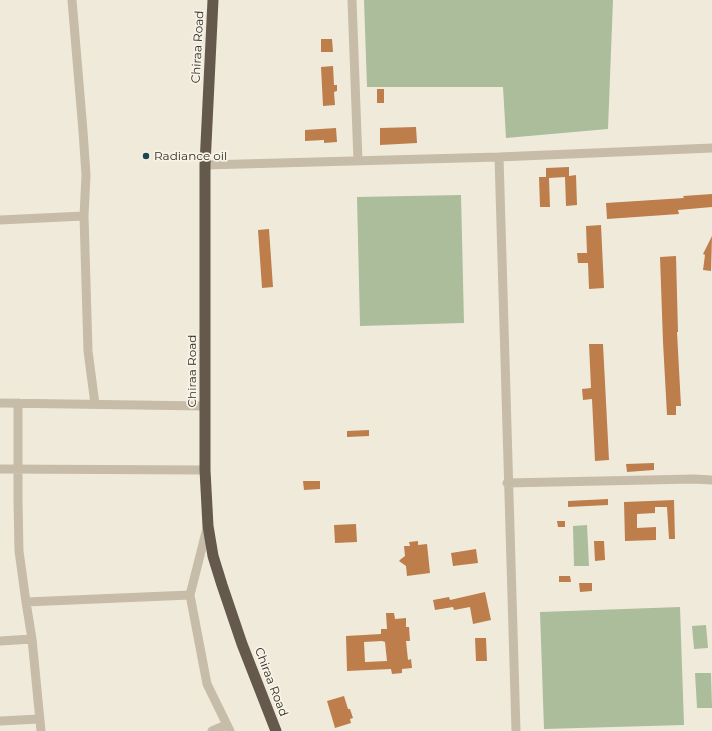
<!DOCTYPE html>
<style>
body{margin:0}
canvas{display:block;background:#f0eadb}
</style>
<canvas width="712" height="731"></canvas>
<script>
const ctx = document.querySelector('canvas').getContext('2d');
ctx.lineJoin = 'round';
function fill(path, color) { ctx.fillStyle = color; ctx.fill(path, 'evenodd'); }
const shape = rows => new Path2D(rows.map(r => 'M' + r).join(''));
function trace(path, color, width, dash) { ctx.strokeStyle = color; ctx.lineWidth = width; ctx.lineCap = dash ? 'butt' : 'round'; ctx.setLineDash(dash || []); ctx.stroke(path); }
function drawText(font, color, halo, rows, align = 'center') {
  ctx.font = font + ' Montserrat,sans-serif'; ctx.lineWidth = 3.5; ctx.setLineDash([]); ctx.textBaseline = 'middle'; ctx.strokeStyle = halo; ctx.fillStyle = color; for (const [text, x, y, turn = 0] of rows) {
    ctx.save(); ctx.translate(x, y); ctx.rotate((+turn || 0) * Math.PI / 180); ctx.textAlign = isNaN(turn) ? turn : align; if (halo) ctx.strokeText(text, 0, 0); ctx.fillText(text, 0, 0); ctx.restore();
  }
}
fill(shape([
 [364,0,613,0,608,129,506,138,503,87,367,87],
 [461,195,464,323,360,326,357,197],
 [587,525,589,566,574,566,573,526],
 [680,607,684,725,544,729,540,612],
 [706,625,708,648,694,649,692,626],
 [695,673,711,673,712,708,697,708]
]), '#acbd9c');
fill(shape([
 [321,39,332,39,333,52,321,52],
 [333,66,334,85,337,85,337,91,334,92,335,105,323,106,321,67],
 [377,89,384,89,384,103,377,103],
 [416,127,417,143,380,145,380,128],
 [336,128,337,142,324,143,324,140,305,141,305,130],
 [569,167,569,176,576,175,577,205,566,206,565,177,549,178,550,207,540,207,539,177,546,177,546,168],
 [712,194,712,207,678,210,679,214,607,219,606,203,684,198,683,196],
 [601,225,604,288,589,289,588,263,578,263,577,253,587,253,586,226],
 [269,229,273,287,262,288,258,230],
 [712,236,711,271,703,270,705,255,703,254],
 [676,256,678,332,677,332,681,406,676,406,676,415,667,415,663,342,660,257],
 [589,344,603,344,609,460,595,461,592,399,583,400,582,389,591,388],
 [369,430,369,436,347,437,347,431],
 [654,463,654,470,627,472,626,464],
 [303,481,320,481,320,489,304,490],
 [608,499,608,505,568,507,568,501],
 [674,500,675,539,669,539,667,507,655,507,655,513,637,514,637,528,656,527,656,540,625,541,624,502],
 [557,521,565,521,565,527,558,527],
 [356,524,357,542,335,543,334,525],
 [418,541,418,545,427,544,430,573,407,576,406,566,399,561,401,559,405,556,404,546,410,546,409,542],
 [594,541,604,541,605,560,595,561],
 [476,549,478,563,453,566,451,553],
 [559,576,570,576,571,582,559,582],
 [579,583,592,583,592,591,580,592],
 [485,592,491,620,473,624,470,607,454,610,453,607,435,610,433,600,449,597,450,600],
 [386,613,394,613,395,619,406,618,406,627,409,627,410,641,406,641,408,660,411,659,412,668,402,669,402,673,392,674,391,669,347,671,346,636,381,634,381,629,387,629],
 [382,641,385,642,387,661,365,662,364,642],
 [475,638,486,638,487,661,476,661],
 [344,696,348,709,350,709,353,718,350,719,351,723,335,728,327,701]
]), '#bd7e4b');
trace(shape([
 [72,0,83,131,86,175,84,216,88,351,95,404],
 [352,0,358,161],
 [499,157,516,731],
 [205,165,499,157,712,148],
 [0,220,84,216],
 [0,403,205,406],
 [18,403,18,501,19,551,26,602,32,639,41,731],
 [0,469,205,470],
 [507,483,694,479,712,480],
 [207,528,190,595,207,684,230,731],
 [26,602,190,595],
 [0,641,32,639],
 [0,721,39,719],
 [212,731,226,725]
]), '#c7bca8', 9);
trace(shape([
 [213,0,205,165,205,470,208,526,213,556,222,585,242,644,276,731]
]), '#64594c', 11);
for (const [x, y, r, color] of [
 [146,156,4,"#204552"]
]) { const dot = new Path2D(); dot.arc(x, y, r, 0, 2 * Math.PI); ctx.fillStyle = color; ctx.fill(dot); trace(dot, '#f8f3e7', 1.5); }
drawText('12px', '#342e27', '#f8f3e7', [
 ["Chiraa Road",198,47,-87],
 ["Chiraa Road",192,371,-90],
 ["Chiraa Road",271,682,69]
]);
drawText('12px', '#342e27', '#f8f3e7', [
 ["Radiance oil",154,156]
], 'left');
</script>
